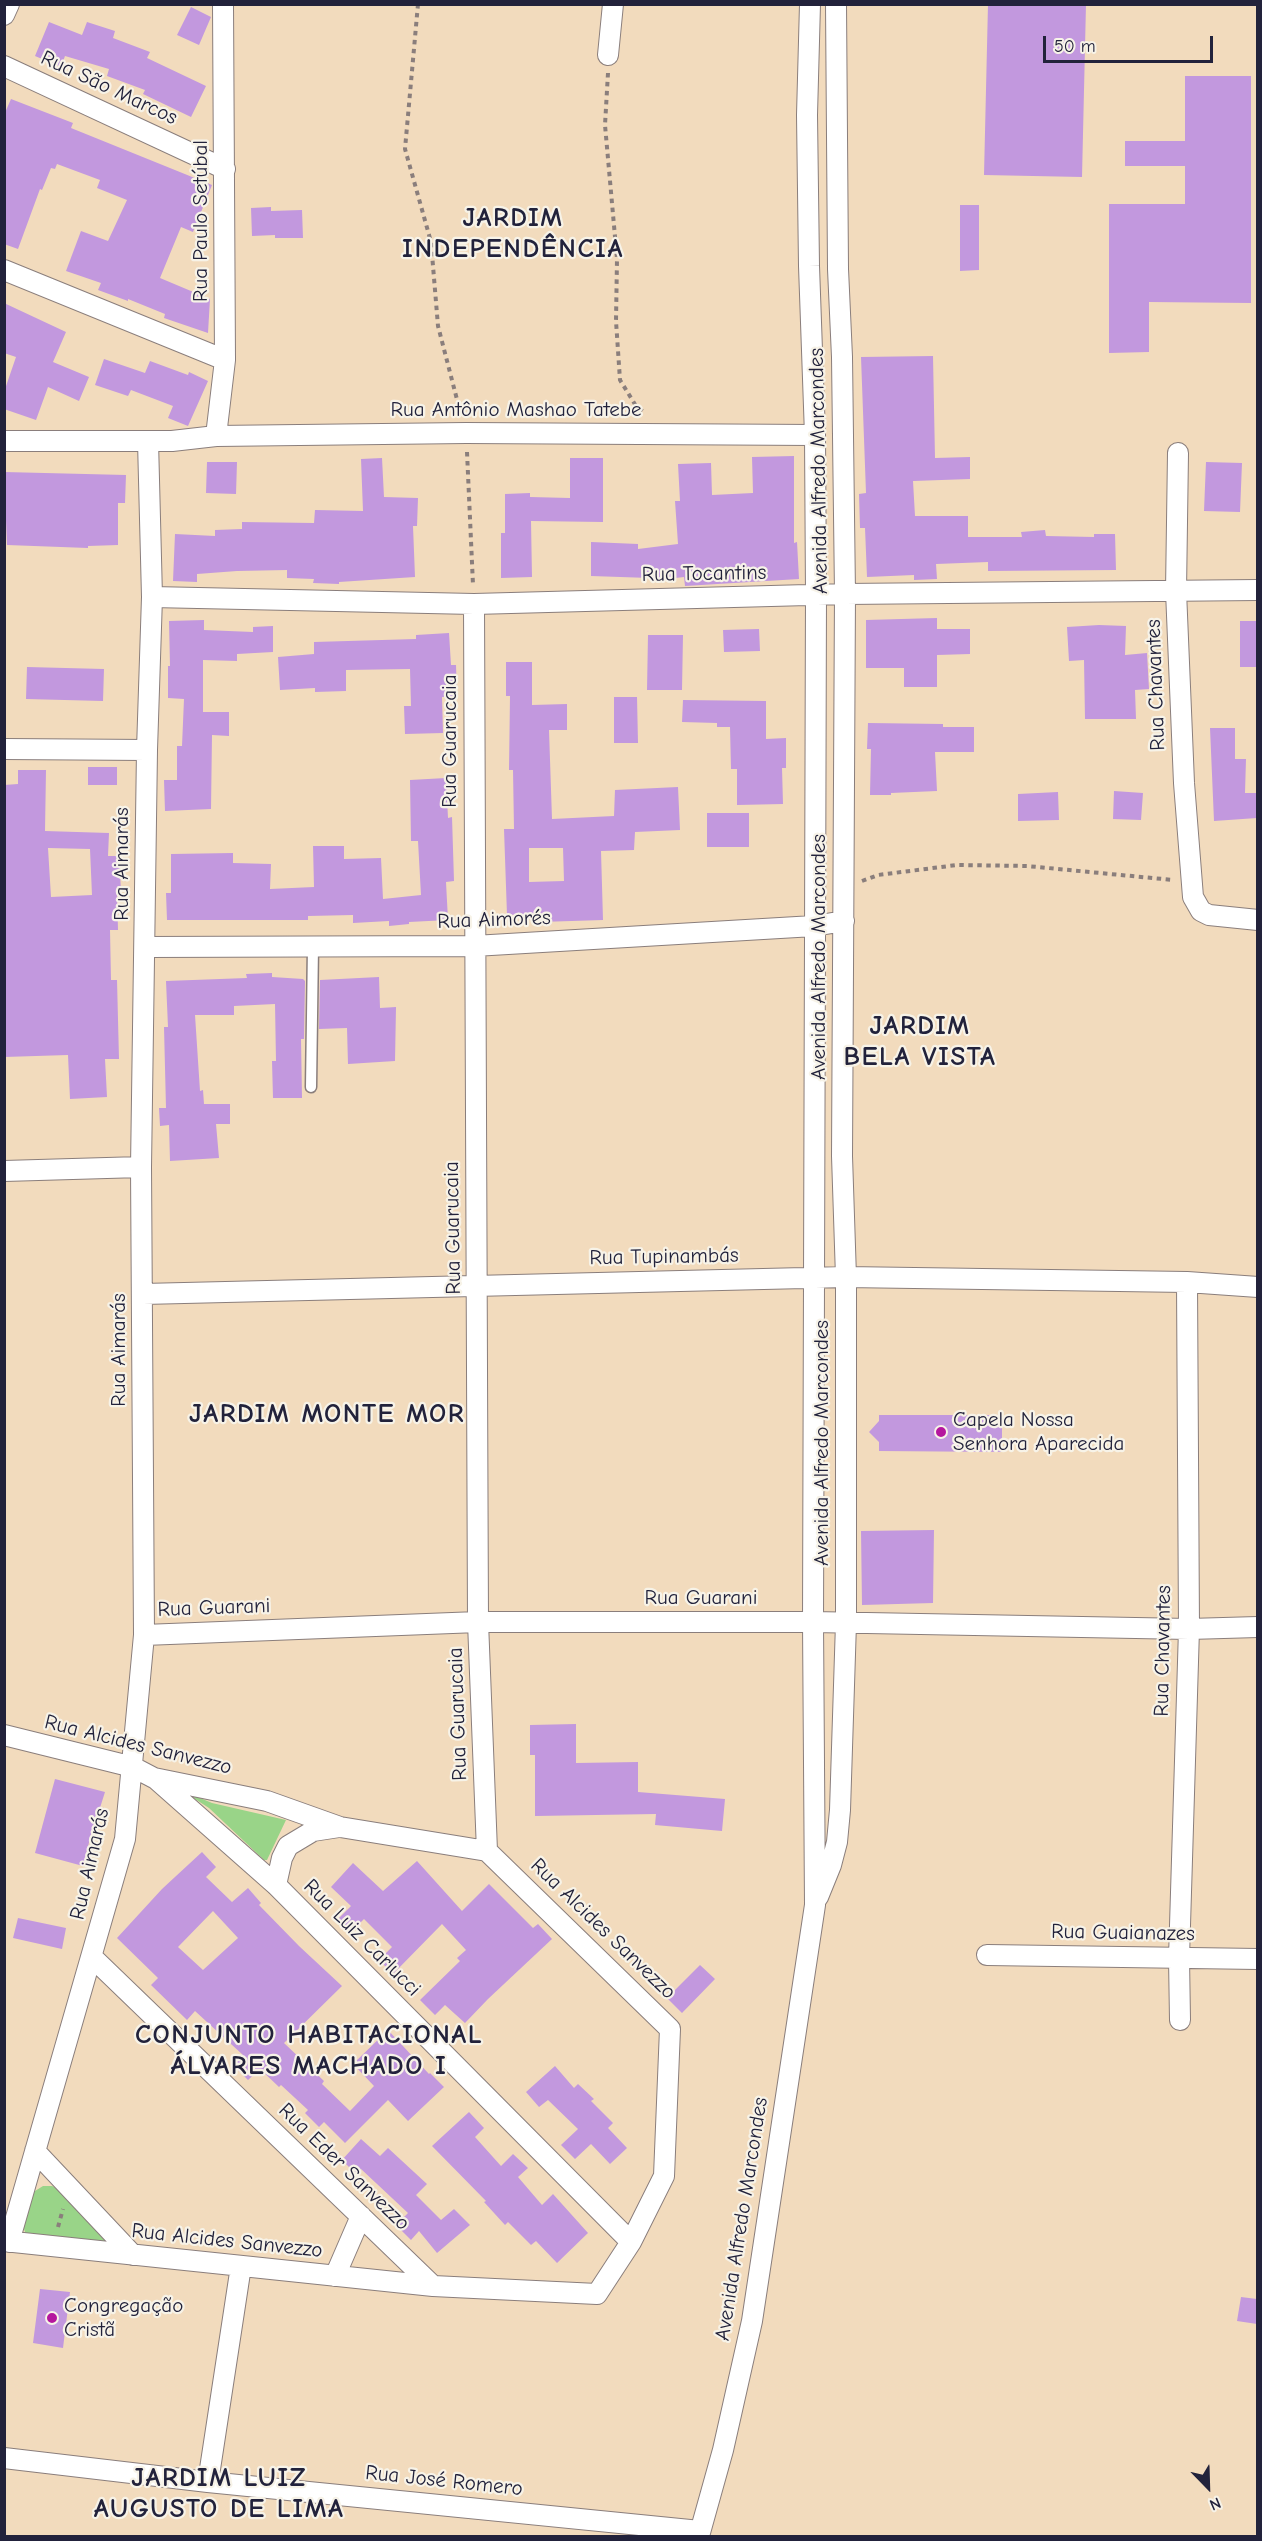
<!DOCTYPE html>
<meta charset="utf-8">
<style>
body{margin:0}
#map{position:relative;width:1262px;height:2541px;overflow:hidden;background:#f2dbbd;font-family:"Comic Neue",sans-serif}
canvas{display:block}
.frame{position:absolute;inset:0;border:6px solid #22223b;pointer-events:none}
.north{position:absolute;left:1178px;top:2457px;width:60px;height:60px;-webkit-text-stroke:4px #f7f3e8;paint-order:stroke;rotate:157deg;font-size:16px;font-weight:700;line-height:24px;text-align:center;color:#22223b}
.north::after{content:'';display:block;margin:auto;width:21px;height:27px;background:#22223b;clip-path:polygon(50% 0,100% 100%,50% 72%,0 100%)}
.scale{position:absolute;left:1043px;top:36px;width:170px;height:27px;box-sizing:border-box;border:3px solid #22223b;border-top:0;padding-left:8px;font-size:18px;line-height:21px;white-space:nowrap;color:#22223b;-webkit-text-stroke:4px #f7f3e8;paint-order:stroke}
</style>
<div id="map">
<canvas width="1262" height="2541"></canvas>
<div class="frame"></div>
<div class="north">N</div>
<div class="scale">50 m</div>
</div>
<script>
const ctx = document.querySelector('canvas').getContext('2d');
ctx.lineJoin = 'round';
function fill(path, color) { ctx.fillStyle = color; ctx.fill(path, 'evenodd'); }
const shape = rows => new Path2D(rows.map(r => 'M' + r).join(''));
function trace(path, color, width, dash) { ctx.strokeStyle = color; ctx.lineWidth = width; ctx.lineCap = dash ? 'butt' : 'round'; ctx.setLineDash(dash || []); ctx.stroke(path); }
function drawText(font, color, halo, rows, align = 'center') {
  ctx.font = font + ' "Comic Neue",sans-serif'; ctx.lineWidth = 4.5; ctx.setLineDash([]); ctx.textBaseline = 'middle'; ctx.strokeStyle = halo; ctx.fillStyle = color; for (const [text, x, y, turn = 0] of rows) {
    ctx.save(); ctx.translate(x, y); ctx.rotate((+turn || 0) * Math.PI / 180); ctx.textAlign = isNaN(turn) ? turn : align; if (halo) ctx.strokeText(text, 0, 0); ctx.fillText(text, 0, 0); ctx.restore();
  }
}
fill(shape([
 [181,1790,212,1803,286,1820,267,1860,264,1860,209,1808],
 [43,2186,52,2186,58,2189,109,2243,27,2238,24,2229,24,2216,30,2198,35,2191]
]), '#99d488');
fill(shape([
 [988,4,1086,4,1082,177,984,175],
 [191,7,211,17,199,45,177,35],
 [49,22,82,35,87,22,115,31,113,38,150,52,147,58,206,86,191,117,143,94,145,90,107,76,109,69,65,56,61,67,35,56],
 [1185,76,1251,76,1251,303,1149,302,1149,352,1109,353,1109,204,1185,204,1185,166,1125,166,1125,141,1185,141],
 [11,99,73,123,71,128,212,185,193,232,181,227,160,278,210,299,208,333,164,318,165,314,128,299,128,301,98,290,101,283,66,271,81,231,108,241,127,200,97,188,100,180,57,164,55,169,51,168,42,190,40,189,18,249,4,244,4,115],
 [960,205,979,205,979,270,960,271],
 [271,207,271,211,302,210,303,238,275,238,275,235,252,236,251,208],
 [4,303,66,332,53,362,89,377,79,401,48,387,36,420,4,409,4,392,16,357,4,353],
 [933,356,935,458,970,457,970,479,913,481,915,516,968,516,968,537,1022,537,1021,532,1045,530,1046,536,1094,537,1094,534,1115,534,1116,570,988,571,988,562,936,564,937,579,914,580,914,575,867,577,865,528,860,528,859,494,866,493,861,357],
 [104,359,145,373,150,361,188,375,189,372,208,381,188,426,168,418,173,406,131,390,128,396,95,385],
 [794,456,794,543,797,542,799,579,685,586,684,577,650,581,650,578,591,576,591,542,638,544,638,549,678,544,675,501,680,501,678,464,711,463,712,495,753,493,752,457],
 [382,458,384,497,418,498,417,526,413,526,415,577,339,582,339,584,313,583,314,579,287,578,287,570,237,571,197,574,197,582,173,581,175,534,215,536,215,530,242,529,242,522,314,523,315,510,363,511,361,459],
 [570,458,603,458,603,522,531,521,532,577,501,578,501,533,505,533,505,494,530,493,530,497,570,498],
 [207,462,237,462,236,494,206,493],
 [1206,462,1242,463,1240,512,1204,511],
 [4,472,126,475,125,503,118,503,118,545,88,546,88,548,7,545],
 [937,618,937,629,970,629,970,654,937,655,937,687,904,687,904,668,866,668,866,620],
 [204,620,204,630,253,632,253,627,273,626,273,652,237,654,237,661,203,660,203,712,229,712,229,736,212,735,211,809,165,811,164,780,177,780,177,746,182,746,184,699,168,698,168,666,170,666,169,621],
 [1240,621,1257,621,1257,667,1240,667],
 [1099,625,1126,626,1125,655,1147,653,1149,689,1135,690,1136,719,1085,719,1084,660,1069,661,1067,627],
 [759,629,760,651,724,652,723,630],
 [449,633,451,665,456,665,457,696,442,697,443,733,405,734,404,706,411,706,410,669,346,670,346,691,315,692,315,688,280,690,278,657,314,654,314,642,416,639,416,635],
 [648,635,683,635,682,690,647,690],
 [506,662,532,662,532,705,567,704,567,730,549,730,552,819,614,816,615,790,678,787,680,830,635,832,634,850,601,851,603,920,540,922,540,914,507,915,504,829,514,829,513,770,509,770,510,696,506,696],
 [529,848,563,848,564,881,529,882],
 [27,667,104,669,103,701,26,699],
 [614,697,637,697,638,743,614,743],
 [683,700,766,701,766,739,786,738,786,768,782,768,783,804,737,805,737,769,731,769,730,727,717,727,717,723,682,722],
 [868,723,943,724,943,727,974,727,974,752,935,752,937,791,891,793,891,795,870,795,871,749,867,749],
 [1210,728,1235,728,1235,759,1246,759,1245,793,1257,793,1257,818,1214,821],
 [88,767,117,767,117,785,88,785],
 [18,770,46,770,45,831,109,833,108,856,119,856,121,891,117,892,118,930,110,930,111,980,117,980,119,1059,105,1059,107,1097,70,1099,68,1055,4,1057,4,785,18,784],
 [48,848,90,849,92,895,51,897],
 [446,778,448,818,452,817,454,881,446,882,448,920,409,922,409,924,389,926,389,921,353,923,353,915,308,916,308,920,167,920,166,893,171,893,171,854,233,853,233,863,271,864,270,889,314,887,313,846,344,846,344,859,381,858,383,899,421,895,418,841,411,841,410,780],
 [1114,791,1143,793,1141,820,1113,819],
 [1058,792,1059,820,1018,821,1018,794],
 [707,813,749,813,749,847,707,847],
 [272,973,272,977,303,979,305,981,304,1039,301,1039,302,1098,273,1098,272,1061,276,1061,275,1004,234,1006,234,1015,195,1015,200,1091,203,1090,204,1104,230,1104,230,1124,216,1124,219,1158,170,1161,169,1125,160,1126,159,1108,166,1108,164,1027,168,1027,166,981,247,978,246,974],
 [379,977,380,1008,396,1007,395,1061,348,1064,347,1028,319,1029,320,980],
 [879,1415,1002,1415,1002,1452,879,1451,879,1442,869,1432,879,1421],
 [934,1530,933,1603,862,1605,861,1531],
 [576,1724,576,1763,638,1762,638,1792,725,1799,722,1831,655,1825,656,1814,535,1816,535,1755,530,1755,530,1725],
 [55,1779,105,1792,99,1811,97,1811,83,1866,35,1853],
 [202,1852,216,1867,206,1877,232,1902,248,1888,261,1903,259,1905,299,1946,342,1986,284,2043,324,2081,322,2084,350,2111,374,2086,353,2064,388,2030,429,2074,430,2073,444,2087,408,2121,388,2100,345,2143,324,2122,319,2127,305,2113,308,2110,281,2085,279,2087,260,2069,248,2080,233,2065,243,2055,195,2011,187,2020,151,1985,158,1978,117,1938,162,1889],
 [213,1911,238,1938,203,1970,178,1947],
 [417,1861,462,1911,489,1884,533,1928,538,1924,552,1939,488,1999,465,2023,445,2005,435,2015,420,2000,460,1961,457,1958,466,1950,442,1924,393,1974,379,1960,392,1947,364,1919,350,1933,337,1920,351,1906,331,1887,353,1863,383,1891],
 [18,1918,66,1928,62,1949,13,1938],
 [700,1965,715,1979,682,2013,667,1998],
 [555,2066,574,2088,578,2084,594,2099,591,2101,613,2123,608,2128,627,2148,610,2164,591,2144,575,2159,561,2145,578,2129,548,2100,539,2107,526,2092],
 [469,2112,484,2128,475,2137,501,2166,513,2154,528,2168,518,2177,542,2205,553,2194,588,2233,557,2263,536,2241,531,2245,508,2222,505,2225,484,2202,486,2201,432,2146],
 [361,2139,380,2156,388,2148,427,2184,416,2195,441,2220,454,2209,470,2225,437,2253,419,2231,411,2240,396,2225,408,2213,361,2169,356,2174,342,2160],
 [40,2289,70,2292,63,2348,33,2343],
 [1241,2297,1257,2299,1257,2324,1237,2321]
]), '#c298de');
const service = shape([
 [311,1087,313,946]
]);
const minor = shape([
 [4,15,9,4],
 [608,55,613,4],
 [4,66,225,169],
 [4,270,225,360],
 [216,436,225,360,223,4],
 [4,441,172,441,216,436,466,433,815,435],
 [1178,453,1176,591,1184,783,1193,897,1201,911,1209,915,1258,920],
 [152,597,474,604,845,594,1258,590],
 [474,604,478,1622,487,1851],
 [4,749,147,750],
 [146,947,474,946,814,926,844,921],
 [4,1171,141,1167],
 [143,1294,846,1277,1187,1282,1258,1287],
 [144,1635,478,1622,813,1622,1189,1629,1258,1627],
 [4,1735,133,1767,154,1778,267,1801,340,1827,487,1851,670,2029,664,2176,631,2242,597,2294,433,2286,4,2241],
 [156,1779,276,1885,631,2242],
 [276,1885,282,1858,288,1846,313,1831,339,1827],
 [818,1897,831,1865,837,1842,840,1810,846,1623,846,1277,842,1156,845,594,842,357,838,269,836,4],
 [987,1955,1258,1959],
 [92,1957,433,2286],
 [1180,2020,1179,1958,1189,1629,1187,1282],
 [35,2151,133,2255],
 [9,2242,125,1839,144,1635,141,1167,147,750,152,597,148,441],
 [335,2276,361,2216],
 [4,2458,208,2482,700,2531],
 [208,2482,241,2266],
 [699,2536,723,2450,752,2321,815,1905,813,1622,816,595,815,435,809,266,807,115,810,4]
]);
trace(service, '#8a7e7c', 13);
trace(minor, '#8a7e7c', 22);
trace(shape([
 [418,4,405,149,431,242,438,326,461,415],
 [608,73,605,125,617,259,616,321,620,380,636,406,645,413],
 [467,452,473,585],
 [862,881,878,875,957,865,1027,866,1173,880],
 [58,2227,63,2209]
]), '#8a7e7c', 4, [4.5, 4.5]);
trace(service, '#fff', 10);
trace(minor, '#fff', 20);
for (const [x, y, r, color] of [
 [941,1432,6,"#b5179e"],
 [52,2318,6,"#b5179e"]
]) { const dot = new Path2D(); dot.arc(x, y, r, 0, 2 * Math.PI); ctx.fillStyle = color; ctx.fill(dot); trace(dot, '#f7f3e8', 2); }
drawText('21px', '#22223b', '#f7f3e8', [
 ["Rua São Marcos",109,88,25],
 ["Rua Paulo Setúbal",201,221,-90],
 ["Rua Antônio Mashao Tatebe",516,410],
 ["Avenida Alfredo Marcondes",819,471,-91],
 ["Rua Tocantins",704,574,-1],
 ["Rua Chavantes",1156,685,-92],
 ["Rua Guarucaia",450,741,-90],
 ["Rua Aimarás",122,864,-90],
 ["Rua Aimorés",494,920,-2],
 ["Avenida Alfredo Marcondes",819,957,-90],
 ["Rua Guarucaia",453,1228,-91],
 ["Rua Tupinambás",664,1257,-1],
 ["Rua Aimarás",119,1350,-90],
 ["Avenida Alfredo Marcondes",822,1443,-90],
 ["Rua Guarani",701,1598],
 ["Rua Guarani",214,1608,-2],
 ["Rua Chavantes",1163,1651,-89],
 ["Rua Guarucaia",458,1714,-92],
 ["Rua Alcides Sanvezzo",138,1745,14],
 ["Rua Aimarás",90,1864,-77],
 ["Rua Alcides Sanvezzo",603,1929,44],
 ["Rua Guaianazes",1123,1933,1],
 ["Rua Luiz Carlucci",362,1938,45],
 ["Rua Eder Sanvezzo",344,2167,44],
 ["Avenida Alfredo Marcondes",742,2219,-81],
 ["Rua Alcides Sanvezzo",227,2241,6],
 ["Rua José Romero",444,2481,6]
]);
drawText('21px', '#22223b', '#f7f3e8', [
 ["Capela Nossa",953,1420],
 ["Senhora Aparecida",953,1444],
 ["Congregação",64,2306],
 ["Cristã",64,2330]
], 'left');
ctx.letterSpacing = '1.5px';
drawText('bold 27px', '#22223b', '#f7f3e8', [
 ["JARDIM",513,218],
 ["INDEPENDÊNCIA",513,249],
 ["JARDIM",920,1026],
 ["BELA VISTA",920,1057],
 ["JARDIM MONTE MOR",327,1414],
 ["CONJUNTO HABITACIONAL",309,2035],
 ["ÁLVARES MACHADO I",309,2066],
 ["JARDIM LUIZ",219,2478],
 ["AUGUSTO DE LIMA",219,2509]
]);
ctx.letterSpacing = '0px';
</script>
